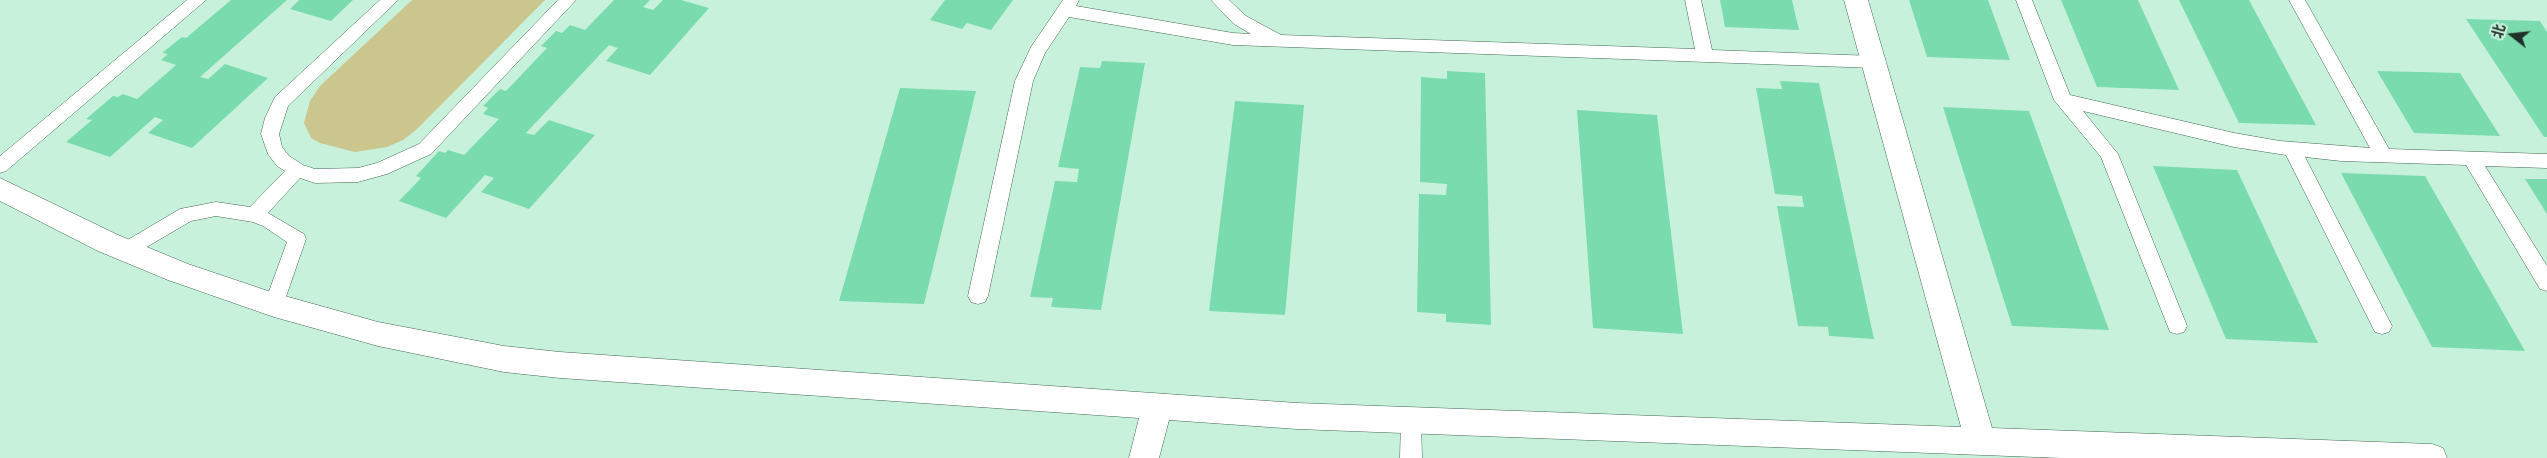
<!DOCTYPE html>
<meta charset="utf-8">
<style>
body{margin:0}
#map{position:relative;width:2547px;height:458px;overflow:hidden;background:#c8f1dc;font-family:Literata,"Noto Sans SC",serif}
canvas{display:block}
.north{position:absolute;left:2487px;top:10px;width:50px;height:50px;-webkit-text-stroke:4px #c8f1dc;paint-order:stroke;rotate:286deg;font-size:14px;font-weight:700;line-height:20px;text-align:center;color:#203028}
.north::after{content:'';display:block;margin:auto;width:18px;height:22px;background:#203028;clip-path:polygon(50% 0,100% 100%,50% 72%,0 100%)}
</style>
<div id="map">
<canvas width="2547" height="458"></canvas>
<div class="north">北</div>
</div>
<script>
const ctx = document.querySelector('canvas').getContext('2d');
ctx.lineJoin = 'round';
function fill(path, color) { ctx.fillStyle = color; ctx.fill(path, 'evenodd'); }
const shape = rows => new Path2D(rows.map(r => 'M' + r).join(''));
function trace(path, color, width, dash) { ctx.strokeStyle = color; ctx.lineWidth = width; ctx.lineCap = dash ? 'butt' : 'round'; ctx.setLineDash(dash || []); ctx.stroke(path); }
fill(shape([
 [412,0,545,0,416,130,403,140,387,147,355,152,320,143,311,138,304,123,310,101,320,86]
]), '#cbc58e');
fill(shape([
 [231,0,287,0,200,77,208,79,225,64,268,78,192,148,148,133,163,120,155,117,110,157,66,142,92,120,86,119,113,96,118,97,123,94,137,99,176,65,161,60,168,54,162,53,182,37,186,38],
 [299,0,353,0,331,21,290,9],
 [614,0,650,0,643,7,653,10,663,0,681,0,709,8,650,75,606,61,618,48,609,45,526,133,534,135,549,120,595,135,529,209,481,192,494,178,485,175,446,218,399,201,421,178,416,176,439,151,445,153,448,150,464,155,499,119,483,114,488,108,483,106,500,89,506,91,547,48,541,46,556,31,562,33,570,25,585,30],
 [945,0,1013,0,991,30,967,23,962,29,930,20],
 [1720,0,1792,0,1799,30,1725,27],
 [1909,0,1988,0,2010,60,1927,57],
 [2061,0,2138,0,2179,90,2097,87],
 [2179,0,2249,0,2316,125,2239,123],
 [2466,19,2540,21,2547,32,2547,137,2544,137],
 [1102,61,1145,63,1101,310,1051,307,1053,298,1030,297,1055,181,1077,182,1079,169,1058,167,1080,67,1100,68],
 [1447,71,1485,73,1491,325,1446,322,1446,314,1417,312,1419,194,1446,195,1447,184,1420,182,1421,77,1447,79],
 [2377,71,2460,73,2500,136,2414,133],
 [1780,81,1819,83,1874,339,1829,336,1828,327,1798,326,1777,206,1804,207,1802,196,1775,194,1756,88,1782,89],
 [900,88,976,91,924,304,839,301],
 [1235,101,1304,105,1285,315,1209,311],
 [1943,107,2029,111,2109,330,2012,326],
 [1577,110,1657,115,1683,334,1593,328],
 [2153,166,2237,170,2318,343,2226,339],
 [2341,173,2425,176,2525,351,2432,347],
 [2525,179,2547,179,2547,214]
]), '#7adcae');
const lane = shape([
 [187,0,206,0,6,171,0,173,0,156,187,0],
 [380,0,398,0,288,106,279,134,282,147,289,156,303,165,315,169,358,168,377,163,419,144,558,0,576,0,431,154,387,174,358,182,315,183,300,178,268,213,304,234,306,239,281,311,274,313,267,311,264,305,287,242,263,226,253,222,216,216,191,221,133,255,126,258,119,255,117,250,119,245,180,209,216,202,250,207,285,171,277,166,268,154,261,134,265,118,275,97,380,0],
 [1063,0,1079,0,1076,6,1233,33,1251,34,1234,24,1211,0,1229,0,1246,16,1281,35,1695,49,1685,0,1701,0,1712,50,1874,56,1880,58,1883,62,1880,66,1874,68,1233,45,1069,17,1045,53,1033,81,988,296,985,302,978,304,971,302,968,296,1015,81,1031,47,1063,0],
 [2016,0,2032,0,2070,95,2234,133,2280,141,2370,148,2289,0,2305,0,2389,149,2547,154,2547,168,2485,166,2547,266,2547,291,2540,289,2466,165,2341,161,2305,157,2392,326,2389,332,2382,334,2375,332,2286,155,2234,147,2083,111,2118,154,2187,326,2184,332,2177,334,2170,332,2101,157,2054,100,2016,0],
 [1411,411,1418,414,1421,420,1422,458,1400,458,1401,420,1404,414,1411,411]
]);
const street = shape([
 [1844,0,1868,0,1992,428,2432,444,2443,448,2447,458,2062,458,1297,429,1169,420,1159,458,1129,458,1139,418,560,378,504,372,378,346,274,317,168,280,98,251,0,201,0,178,118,235,188,264,274,293,378,322,504,346,560,352,1297,403,1961,427,1844,0]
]);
trace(lane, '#426855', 1);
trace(street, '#426855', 1);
fill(lane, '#fff');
fill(street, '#fff');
</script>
